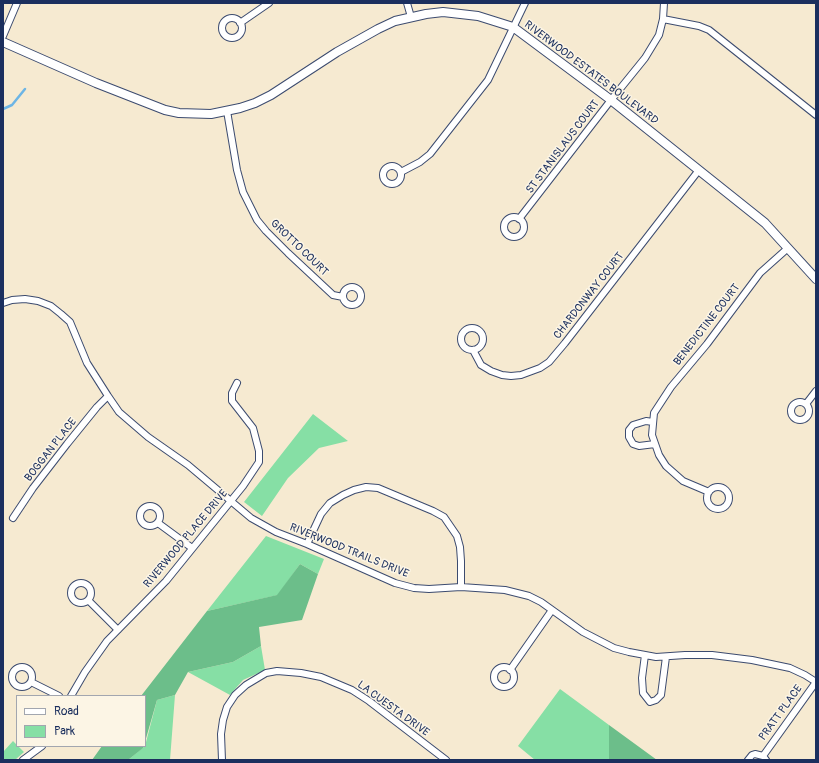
<!DOCTYPE html>
<style>
body{margin:0}
#map{position:relative;width:819px;height:763px;overflow:hidden;background:#f6ead1;font-family:Pangolin,sans-serif}
canvas{display:block}
.frame{position:absolute;inset:0;border:4px solid #1b2f5e;pointer-events:none}
.legend{position:absolute;left:16px;top:695px;width:130px;height:52px;box-sizing:border-box;background:#fcf5e5;border:1px solid #a2a6af;margin:0;padding:5px 7px;list-style:none;font-size:12px;color:#1b2f5e}
.legend li{display:flex;align-items:center;gap:8px;height:20px}
.legend b{width:20px;border:1px solid #a2a6af}
</style>
<div id="map">
<canvas width="819" height="763"></canvas>
<div class="frame"></div>
<ul class="legend">
<li><b style="height:5px;background:#fff"></b>Road</li>
<li><b style="height:11px;background:#86dfa5"></b>Park</li>
</ul>
</div>
<script>
const ctx = document.querySelector('canvas').getContext('2d');
ctx.lineJoin = 'round';
function fill(path, color) { ctx.fillStyle = color; ctx.fill(path, 'evenodd'); }
const shape = rows => new Path2D(rows.map(r => 'M' + r).join(''));
function trace(path, color, width, dash) { ctx.strokeStyle = color; ctx.lineWidth = width; ctx.lineCap = dash ? 'butt' : 'round'; ctx.setLineDash(dash || []); ctx.stroke(path); }
function drawText(font, color, halo, rows, align = 'center') {
  ctx.font = font + ' Pangolin,sans-serif'; ctx.lineWidth = 3; ctx.setLineDash([]); ctx.textBaseline = 'middle'; ctx.strokeStyle = halo; ctx.fillStyle = color; for (const [text, x, y, turn = 0] of rows) {
    ctx.save(); ctx.translate(x, y); ctx.rotate((+turn || 0) * Math.PI / 180); ctx.textAlign = isNaN(turn) ? turn : align; if (halo) ctx.strokeText(text, 0, 0); ctx.fillText(text, 0, 0); ctx.restore();
  }
}
fill(shape([
 [313,414,348,441,319,448,288,478,262,516,244,502],
 [266,536,324,559,318,574,300,564,278,595,207,611],
 [261,646,265,670,243,680,230,695,188,672,233,662],
 [560,689,609,725,609,760,535,760,518,746],
 [175,695,170,760,128,760,145,746,157,700],
 [13,741,24,752,15,760,3,760,3,752]
]), '#86dfa5');
fill(shape([
 [300,564,318,574,302,620,259,627,261,646,233,662,188,672,175,695,157,700,145,742,145,696,141,696,207,611,277,595],
 [609,725,657,760,609,760],
 [102,746,144,746,143,748,128,760,92,760]
]), '#6cbe8a');
trace(shape([
 [3,109,12,105,25,89]
]), '#6db5e5', 2.5);
const minor = shape([
 [407,3,411,17],
 '222 28a10 10 0 1 1 20 0a10 10 0 1 1-20 0Z',
 [663,19,699,26,709,30,816,115],
 [240,23,269,3],
 [3,36,17,3],
 [227,111,237,170,243,192,257,220,266,231,288,253,333,295,343,297],
 '383 175a9 9 0 1 1 18 0a9 9 0 1 1-18 0Z',
 [401,172,420,162,430,154,488,80,525,3],
 '504 227a10 10 0 1 1 20 0a10 10 0 1 1-20 0Z',
 [519,219,611,100,645,58,659,35,663,19,664,3],
 '343 296a9 9 0 1 1 18 0a9 9 0 1 1-18 0Z',
 [3,303,12,300,25,299,38,301,51,306,61,314,70,322,87,363,108,396,119,412,148,437,188,465,251,518,276,532,307,544,395,583,414,588,429,589,461,587,505,590,529,596,541,602,583,632,614,648,629,652,656,657,685,655,712,655,752,660,790,668,805,675,816,682],
 '461 339a11 11 0 1 1 22 0a11 11 0 1 1-22 0Z',
 [473,350,481,365,491,371,502,375,511,376,521,375,540,368,549,362,565,343,699,170],
 '791 411a9 9 0 1 1 18 0a9 9 0 1 1-18 0Z',
 [806,404,816,391],
 [653,422,646,421,633,425,629,430,629,437,633,444,639,446,655,444],
 '707 498a11 11 0 1 1 22 0a11 11 0 1 1-22 0Z',
 [709,492,683,481,666,466,659,455,652,435,654,413,671,387,707,344,760,273,788,248],
 '140 516a10 10 0 1 1 20 0a10 10 0 1 1-20 0Z',
 [13,518,33,488,67,444,97,407,108,396],
 [158,523,192,548],
 [307,544,321,514,330,503,343,495,354,490,366,487,378,488,433,511,444,517,457,536,460,547,461,561,461,587],
 '71 593a10 10 0 1 1 20 0a10 10 0 1 1-20 0Z',
 [88,600,118,630],
 [645,655,642,678,643,693,650,702,656,700,661,695,666,657],
 '12 677a10 10 0 1 1 20 0a10 10 0 1 1-20 0Z',
 '494 677a10 10 0 1 1 20 0a10 10 0 1 1-20 0Z',
 [510,670,552,610],
 [31,682,59,696],
 [71,696,85,672,107,641,166,581,243,486,259,462,259,451,253,428,232,401,232,393,237,383],
 [763,756,816,682],
 [23,760,42,746],
 [222,760,221,734,223,720,227,707,235,695,246,685,266,673,277,671,301,673,321,677,352,690,369,701,446,760],
 [748,760,752,755,755,754,763,756,766,760]
]);
const tertiary = shape([
 [3,42,96,83,165,110,179,113,211,114,240,108,255,103,271,95,337,52,378,29,395,21,426,14,443,12,478,16,513,27,611,100,765,223,816,279]
]);
trace(minor, '#3c4b6f', 8);
trace(tertiary, '#3c4b6f', 10);
trace(minor, '#fff', 6);
trace(tertiary, '#fff', 8);
drawText('11px', '#1b2f5e', '#fcf5e5', [
 ["RIVERWOOD ESTATES BOULEVARD",591,73,37],
 ["ST STANISLAUS COURT",563,147,-53],
 ["GROTTO COURT",299,248,44],
 ["CHARDONWAY COURT",589,296,-52],
 ["BENEDICTINE COURT",707,325,-52],
 ["BOGGAN PLACE",51,450,-52],
 ["RIVERWOOD PLACE DRIVE",186,539,-50],
 ["RIVERWOOD TRAILS DRIVE",349,551,22],
 ["LA CUESTA DRIVE",393,709,36],
 ["PRATT PLACE",781,713,-54]
]);
</script>
